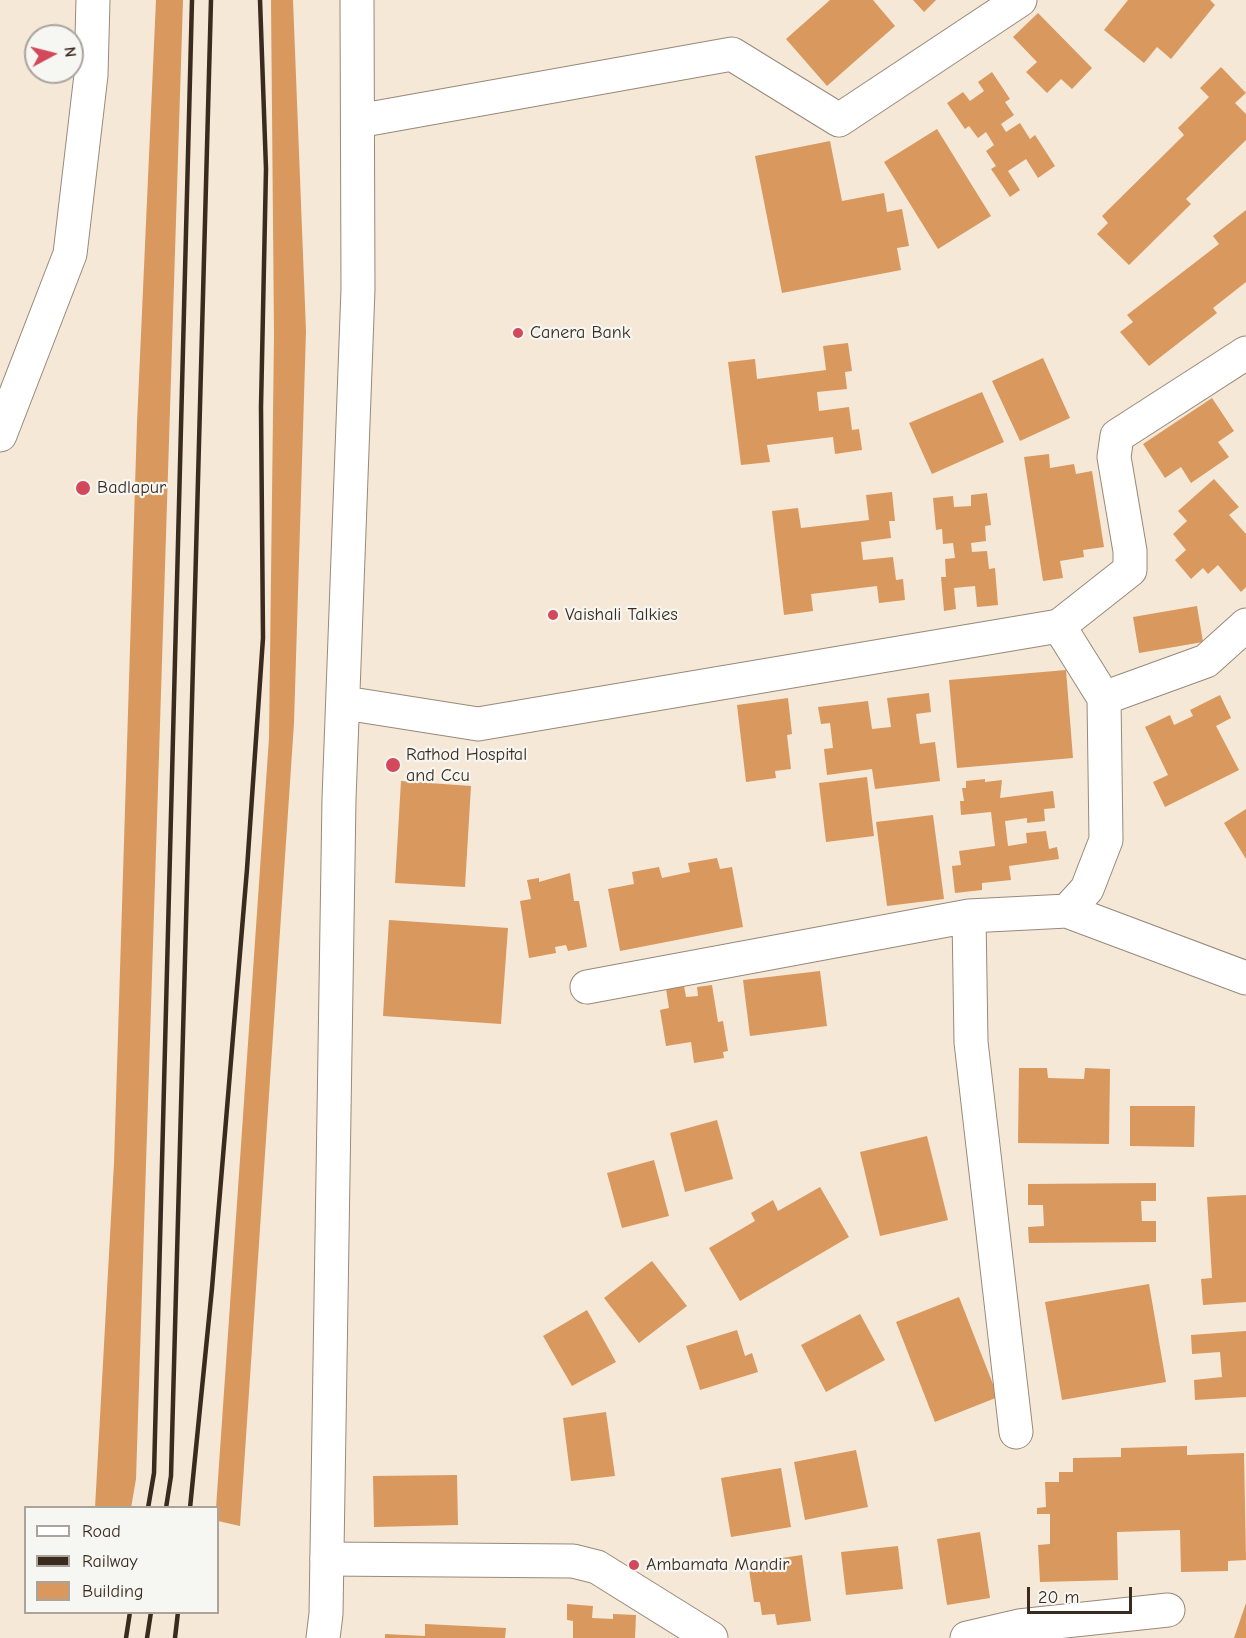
<!DOCTYPE html>
<style>
body{margin:0}
#map{position:relative;width:1246px;height:1638px;overflow:hidden;background:#f5e8d7;font-family:"Comic Neue",sans-serif}
canvas{display:block}
.legend{position:absolute;left:24px;top:1506px;width:195px;height:108px;box-sizing:border-box;background:#f6f6f2;border:2px solid #aba49d;margin:0;padding:8px 10px;list-style:none;font-size:18px;color:#3b2a1e}
.legend li{display:flex;align-items:center;gap:12px;height:30px}
.legend b{width:30px;border:2px solid #aba49d}
.north{position:absolute;left:24px;top:24px;width:60px;height:60px;box-sizing:border-box;background:#f6f6f2;border:2px solid #aba49d;border-radius:50%;rotate:83deg;font-size:16px;font-weight:700;line-height:24px;text-align:center;color:#3b2a1e}
.north::after{content:'';display:block;margin:auto;width:21px;height:27px;background:#d1495b;clip-path:polygon(50% 0,100% 100%,50% 72%,0 100%)}
.scale{position:absolute;left:1027px;top:1587px;width:105px;height:27px;box-sizing:border-box;border:3px solid #3b2a1e;border-top:0;padding-left:8px;font-size:18px;line-height:21px;white-space:nowrap;color:#3b2a1e;-webkit-text-stroke:4px #f6f6f2;paint-order:stroke}
</style>
<div id="map">
<canvas width="1246" height="1638"></canvas>
<ul class="legend">
<li><b style="height:8px;background:#fff"></b>Road</li>
<li><b style="height:8px;background:#3b2a1e"></b>Railway</li>
<li><b style="height:16px;background:#d9985e"></b>Building</li>
</ul>
<div class="north">N</div>
<div class="scale">20 m</div>
</div>
<script>
const ctx = document.querySelector('canvas').getContext('2d');
ctx.lineJoin = 'round';
function fill(path, color) { ctx.fillStyle = color; ctx.fill(path, 'evenodd'); }
const shape = rows => new Path2D(rows.map(r => 'M' + r).join(''));
function trace(path, color, width, dash) { ctx.strokeStyle = color; ctx.lineWidth = width; ctx.lineCap = dash ? 'butt' : 'round'; ctx.setLineDash(dash || []); ctx.stroke(path); }
function drawText(font, color, halo, rows, align = 'center') {
  ctx.font = font + ' "Comic Neue",sans-serif'; ctx.lineWidth = 4.5; ctx.setLineDash([]); ctx.textBaseline = 'middle'; ctx.strokeStyle = halo; ctx.fillStyle = color; for (const [text, x, y, turn = 0] of rows) {
    ctx.save(); ctx.translate(x, y); ctx.rotate((+turn || 0) * Math.PI / 180); ctx.textAlign = isNaN(turn) ? turn : align; if (halo) ctx.strokeText(text, 0, 0); ctx.fillText(text, 0, 0); ctx.restore();
  }
}
fill(shape([
 [156,0,183,0,136,1479,131,1508,95,1508,114,1163,137,423],
 [271,0,293,0,306,331,294,723,240,1526,218,1521,216,1508,269,738,274,334],
 [830,0,873,0,895,26,827,86,786,39],
 [913,0,936,0,924,12],
 [1128,0,1210,0,1215,5,1171,59,1157,47,1144,63,1104,30],
 [1038,13,1092,68,1072,89,1061,79,1047,93,1026,72,1037,62,1013,37],
 [1221,67,1246,93,1235,103,1246,114,1246,140,1186,199,1191,204,1129,265,1097,234,1108,223,1102,216,1184,135,1178,128,1209,97,1200,88],
 [992,72,1010,99,1005,102,1014,115,1001,124,1006,132,1020,123,1030,139,1035,135,1055,166,1038,178,1026,159,1008,171,1020,190,1010,197,991,169,996,166,986,151,994,145,986,132,978,138,969,126,965,129,947,103,963,92,970,101,984,91,978,82],
 [937,129,991,216,938,249,884,162],
 [830,141,842,201,884,193,887,212,902,209,909,246,897,248,901,270,782,293,755,156],
 [1246,210,1246,282,1213,308,1217,313,1149,366,1120,332,1133,322,1127,315,1219,244,1213,236],
 [848,343,852,371,845,372,847,389,817,392,819,411,849,407,852,430,859,429,862,450,835,454,833,437,767,445,770,462,741,465,728,362,755,359,757,379,826,370,823,346],
 [1043,358,1070,418,1020,441,992,381],
 [982,392,1004,442,932,474,909,423],
 [1212,398,1234,431,1218,442,1229,457,1191,483,1181,467,1165,478,1143,444],
 [1049,454,1050,468,1074,464,1076,474,1092,471,1104,547,1083,550,1084,557,1060,561,1063,578,1043,581,1024,457],
 [1214,479,1239,507,1229,515,1246,534,1246,587,1241,592,1218,565,1208,574,1203,568,1191,579,1175,560,1186,550,1173,534,1187,521,1178,511],
 [892,492,895,521,889,521,891,538,861,542,863,560,893,557,896,580,903,579,905,600,879,603,877,586,811,594,813,611,784,615,772,511,798,508,801,528,869,520,866,495],
 [987,493,991,525,985,526,986,541,971,543,972,552,987,551,989,569,995,568,998,605,977,607,975,586,954,588,956,609,944,611,941,577,946,577,945,559,955,558,953,543,943,544,942,529,936,530,933,498,953,496,954,507,971,506,971,495],
 [1197,606,1203,642,1139,653,1133,617],
 [1066,670,1073,758,957,768,949,680],
 [929,693,931,712,916,714,920,744,935,742,940,781,875,789,872,769,827,775,824,749,833,748,830,723,821,724,818,707,868,701,872,729,891,727,887,698],
 [1220,695,1231,718,1216,726,1239,770,1165,807,1153,782,1168,775,1145,727,1170,715,1174,725,1193,716,1190,710],
 [788,698,792,734,787,735,791,769,775,771,776,778,746,782,737,705],
 [867,777,874,836,826,842,819,783],
 [985,779,985,782,1002,780,1000,798,1053,791,1055,808,1044,809,1045,821,1027,823,1027,818,1005,821,1008,846,1027,843,1026,833,1046,831,1049,849,1057,847,1059,859,1009,866,1011,880,982,883,982,890,955,893,952,866,961,865,959,851,995,846,991,812,961,815,960,801,964,801,962,788,966,788,966,781],
 [401,781,471,786,465,887,395,883],
 [1246,809,1246,859,1224,823],
 [933,815,944,899,887,906,876,822],
 [717,858,720,869,732,867,743,927,620,951,608,889,634,884,632,872,659,867,662,878,690,872,688,863],
 [570,873,574,901,579,901,587,947,568,951,566,945,555,947,556,953,529,958,520,901,531,899,527,880,539,878,539,882],
 [389,920,508,928,501,1024,383,1016],
 [820,971,827,1026,750,1036,743,980],
 [712,985,718,1022,723,1021,728,1051,723,1052,724,1058,694,1063,691,1042,666,1046,660,1010,669,1008,666,989,684,986,686,997,698,996,697,987],
 [1019,1068,1047,1068,1048,1078,1084,1079,1085,1068,1110,1069,1109,1144,1018,1143],
 [1130,1106,1195,1106,1194,1147,1130,1146],
 [717,1120,733,1179,685,1192,670,1133],
 [927,1136,948,1220,880,1236,860,1152],
 [654,1160,669,1216,622,1228,607,1173],
 [1156,1183,1156,1201,1141,1201,1142,1221,1156,1221,1156,1242,1029,1243,1028,1227,1044,1226,1043,1205,1028,1205,1028,1184],
 [820,1187,849,1237,740,1301,709,1248,755,1221,751,1213,773,1200,778,1211],
 [1246,1195,1246,1302,1203,1305,1201,1279,1212,1278,1207,1197],
 [652,1261,687,1306,639,1343,604,1298],
 [1149,1284,1166,1382,1062,1400,1045,1302],
 [959,1297,998,1397,935,1422,896,1322],
 [587,1310,616,1362,572,1386,543,1336],
 [860,1314,885,1360,826,1392,801,1345],
 [737,1330,745,1356,752,1353,758,1372,700,1390,686,1346],
 [1246,1331,1246,1397,1195,1400,1194,1380,1222,1377,1220,1352,1192,1354,1191,1335],
 [606,1412,615,1476,571,1481,563,1418],
 [1187,1446,1187,1455,1244,1453,1246,1560,1228,1561,1228,1571,1181,1572,1180,1530,1117,1532,1118,1580,1040,1582,1038,1545,1050,1544,1050,1514,1037,1514,1037,1508,1046,1507,1045,1482,1059,1482,1059,1472,1073,1472,1073,1458,1121,1457,1121,1448],
 [856,1450,868,1507,805,1520,794,1462],
 [781,1468,791,1527,731,1537,721,1478],
 [457,1475,458,1525,374,1527,373,1476],
 [980,1532,990,1598,947,1605,937,1539],
 [898,1546,903,1589,846,1595,841,1552],
 [802,1555,811,1621,777,1625,775,1614,762,1615,760,1602,754,1602,748,1563],
 [1246,1603,1246,1638,1234,1638],
 [567,1604,593,1606,592,1618,613,1619,613,1614,636,1615,635,1638,573,1638,573,1621,567,1620],
 [425,1624,506,1628,505,1638,425,1638],
 [385,1634,425,1636,425,1638,385,1638]
]), '#d9985e');
const street = shape([
 [358,121,732,54,839,120,1020,0],
 [0,435,70,254,91,75,93,0],
 [1104,698,1206,661,1246,625],
 [1067,911,1246,978],
 [969,916,971,1042,1016,1432],
 [587,987,969,916,1067,911,1087,889,1106,840,1104,698,1059,626],
 [327,1559,573,1561,597,1567,711,1638],
 [967,1638,1019,1626,1168,1610]
]);
const secondary = shape([
 [345,703,478,724,1059,626,1130,570,1130,551,1114,457,1117,436,1246,353],
 [323,1638,326,1614,339,799,358,289,357,0]
]);
trace(street, '#98897a', 35);
trace(secondary, '#98897a', 35);
trace(street, '#fff', 33);
trace(secondary, '#fff', 33);
trace(shape([
 [148,1508,154,1473,192,0],
 [166,1508,171,1476,211,0],
 [190,1508,212,1288,247,869,263,638,261,407,266,169,260,0],
 [126,1638,130,1612],
 [147,1638,151,1612],
 [175,1638,178,1612]
]), '#3b2a1e', 4.5);
for (const [x, y, r, color] of [
 [518,333,6,"#d1495b"],
 [83,488,8,"#d1495b"],
 [553,615,6,"#d1495b"],
 [393,765,8,"#d1495b"],
 [634,1565,6,"#d1495b"]
]) { const dot = new Path2D(); dot.arc(x, y, r, 0, 2 * Math.PI); ctx.fillStyle = color; ctx.fill(dot); trace(dot, '#f6f6f2', 2); }
drawText('18px', '#3b2a1e', '#f6f6f2', [
 ["Canera Bank",530,333],
 ["Badlapur",97,488],
 ["Vaishali Talkies",565,615],
 ["Rathod Hospital",406,755],
 ["and Ccu",406,776],
 ["Ambamata Mandir",646,1565]
], 'left');
</script>
